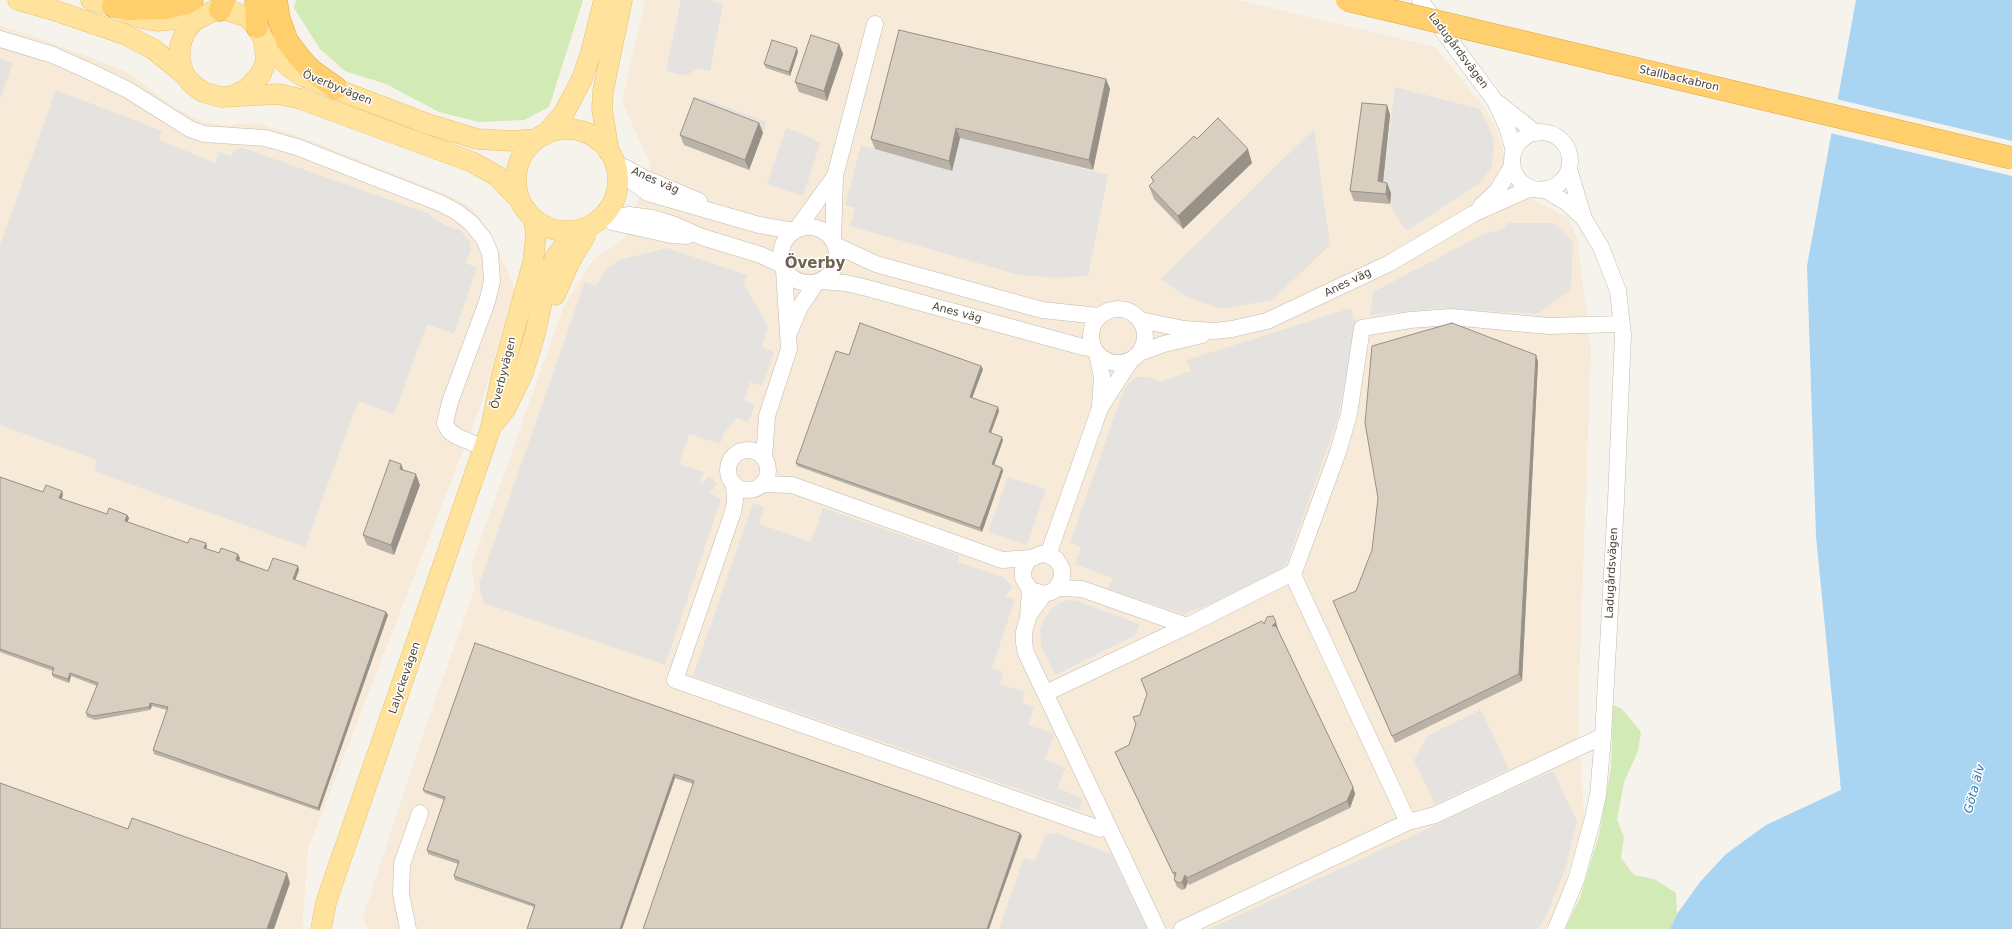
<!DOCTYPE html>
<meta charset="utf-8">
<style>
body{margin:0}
canvas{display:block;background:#f6f3ec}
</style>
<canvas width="2012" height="929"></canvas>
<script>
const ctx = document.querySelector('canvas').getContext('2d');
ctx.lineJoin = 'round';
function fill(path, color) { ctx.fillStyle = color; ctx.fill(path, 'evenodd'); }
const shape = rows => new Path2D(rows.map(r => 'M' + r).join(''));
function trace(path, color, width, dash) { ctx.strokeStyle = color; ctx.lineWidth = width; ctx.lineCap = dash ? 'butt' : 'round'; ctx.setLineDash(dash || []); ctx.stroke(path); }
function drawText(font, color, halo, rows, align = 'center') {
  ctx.font = font + ' "DejaVu Sans",sans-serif'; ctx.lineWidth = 3; ctx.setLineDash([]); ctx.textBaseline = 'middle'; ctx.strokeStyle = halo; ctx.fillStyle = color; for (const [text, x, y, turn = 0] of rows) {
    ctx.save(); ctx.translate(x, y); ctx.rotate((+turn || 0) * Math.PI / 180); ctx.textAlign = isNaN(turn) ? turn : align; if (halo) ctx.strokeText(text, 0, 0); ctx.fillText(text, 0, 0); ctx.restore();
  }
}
fill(shape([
 [645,0,1238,0,1435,47,1485,108,1497,130,1514,189,1568,218,1577,237,1591,349,1578,714,1584,820,1556,912,1545,929,368,929,363,918,421,740,475,588,471,566,564,306,593,260,625,237,651,166,622,102],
 [0,26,34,36,128,72,175,108,204,122,225,125,258,123,312,141,446,194,471,207,490,231,515,289,480,407,308,849,302,929,0,929]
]), '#f7ead8');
fill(shape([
 [296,0,583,0,549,107,524,120,479,122,439,112,386,84,345,71,320,49,294,8],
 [1613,705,1622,709,1641,732,1638,751,1624,782,1617,820,1624,837,1621,858,1634,875,1654,879,1676,893,1677,914,1670,929,1565,929,1580,898,1599,835,1611,767]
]), '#d2eab5');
fill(shape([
 [681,0,708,0,723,4,710,71,697,68,686,76,666,71],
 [0,58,13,63,0,99],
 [1395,87,1479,109,1487,123,1494,141,1492,165,1486,175,1477,185,1406,231,1390,204,1391,193,1382,192],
 [56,90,162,131,159,140,215,163,219,152,231,156,235,150,243,148,427,213,444,225,460,230,470,242,471,250,466,263,477,268,454,334,427,324,394,414,358,401,305,547,94,471,97,460,0,425,0,245],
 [702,98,767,122,763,133,698,108],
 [786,128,799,132,820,143,803,196,767,184],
 [1314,129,1330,245,1272,300,1221,309,1185,296,1161,279],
 [960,138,1108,175,1088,276,1054,278,1019,275,850,226,855,208,845,205,861,145,952,171],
 [1508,223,1554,223,1573,242,1571,290,1537,314,1440,308,1370,315,1373,292,1482,235,1503,229],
 [667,248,747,275,743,286,747,289,768,327,762,347,774,352,762,386,750,382,744,400,755,405,748,422,737,418,724,433,720,444,689,434,679,464,704,472,700,483,702,484,709,476,717,484,709,493,721,499,665,665,484,603,479,585,585,282,596,286,608,268,619,260],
 [1351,308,1355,322,1354,339,1337,421,1285,567,1211,604,1184,614,1108,589,1113,578,1075,564,1081,547,1070,543,1123,392,1128,384,1137,377,1149,377,1160,382,1191,371,1187,360],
 [1008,477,1046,489,1027,545,988,532],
 [753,503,764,507,759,524,811,542,823,508,959,555,958,562,1003,577,1013,587,1005,596,1015,599,992,668,1003,672,1000,684,1025,692,1022,703,1034,707,1028,725,1054,734,1045,760,1065,768,1058,788,1083,799,1079,810,693,676],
 [1069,600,1077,601,1139,624,1136,635,1055,675,1041,645,1040,630,1045,618,1052,608,1061,602],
 [1481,710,1509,769,1435,804,1414,760,1428,735],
 [1553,771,1577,821,1566,867,1546,916,1538,929,1209,929],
 [1056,833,1111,854,1147,929,999,929,1024,858,1035,861,1045,835]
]), '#e5e3e0');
fill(shape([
 [1856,0,2012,0,2012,929,1670,929,1677,914,1700,882,1726,854,1766,825,1841,790,1816,536,1807,266]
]), '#a9d4f2');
fill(shape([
 [1836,99,2012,141,2012,176,1830,133]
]), '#f6f3ec');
const minor = shape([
 [1420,0,1495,101,1507,127,1514,151],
 [0,39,53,55,93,73,128,90,190,129,204,134,265,138,297,147,440,203,457,212,471,223,484,239,490,253,492,281,487,302,450,402,445,423,449,431,456,436,484,448],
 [1498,103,1536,133],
 '1512 161a29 29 0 1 1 58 0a29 29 0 1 1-58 0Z',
 [614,160,629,179,648,193,759,225,794,231],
 [624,167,642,177,699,201],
 [1544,189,1567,203,1581,216],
 [1481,206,1497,191,1512,166],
 [599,220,629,215,652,218,675,225,702,237,761,255,782,265],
 [612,222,671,235,687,236],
 '781 255a28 28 0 1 1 56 0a28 28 0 1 1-56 0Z',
 [797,229,835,176],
 [833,240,835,176,875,24],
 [835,245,876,264,1042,310,1099,316],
 [820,281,846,283,867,288,1083,347,1094,349],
 '1091 336a27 27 0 1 1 54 0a27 27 0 1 1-54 0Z',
 [1140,320,1184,329,1215,331,1232,329,1267,321,1388,264,1473,214,1531,188],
 [790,331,800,307,816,283],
 [1139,353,1164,344,1202,335],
 [1097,354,1102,377,1100,406],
 '728 470a20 20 0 1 1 40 0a20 20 0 1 1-40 0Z',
 [764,458,767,416,789,349,784,270],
 [734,484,735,501,733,512,675,680,1100,829,1108,826],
 [763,484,792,485,1002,560,1031,558],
 [1048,555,1100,408,1131,360],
 [1292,573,1408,822],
 [1057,588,1082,589,1187,626,1294,572,1338,452,1349,414,1362,328,1410,320,1451,317,1549,326,1622,324],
 [1030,590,1028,618,1024,632,1024,643,1026,653,1157,929],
 [1029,615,1044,594,1051,592,1057,588,1062,577,1062,569,1056,559,1048,555,1041,554,1028,560,1023,570,1023,578,1030,590,1044,594],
 [1046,693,1187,626],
 [408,929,401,894,402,864,420,813],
 [1182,929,1408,822,1435,815,1603,736],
 [1556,929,1576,880,1592,822,1598,795,1603,736,1616,501,1623,335,1618,291,1601,247,1584,219,1569,169]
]);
const major = shape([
 [18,0,56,11,124,34,153,49,184,74],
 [91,0,113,6,140,18,157,21,200,17],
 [264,40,288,66,302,76,428,124,477,139,513,141,537,139],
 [235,95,247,89,261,74,266,61,264,40,257,27,247,17,227,10,213,11,194,21,185,32,180,46,180,61,184,74,192,84,203,92,221,97,278,94,301,99,472,162,497,176,519,199],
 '516 180a51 51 0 1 1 102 0a51 51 0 1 1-102 0Z',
 [546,134,564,113,582,79,591,52,604,0],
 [609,152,602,109,603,91,622,0],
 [555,295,571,259,585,236],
 [495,422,506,408,523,373,535,334,546,283,555,258,575,231],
 [321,929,326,903,334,879,491,427,502,374,533,262,536,235,534,219]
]);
const highway = shape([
 [256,0,257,27],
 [276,0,279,19,287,41,300,58,312,71,336,88],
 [113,6,128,9,166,8,186,3,192,0],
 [220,10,224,0]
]);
trace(minor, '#c2bbae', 17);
trace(major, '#e6c16a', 21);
trace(highway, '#e0a43c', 23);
trace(minor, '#fff', 16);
trace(major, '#ffe39c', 20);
trace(highway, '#ffcf6e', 22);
const highwayBridge = shape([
 [1347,0,2012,158]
]);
trace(highwayBridge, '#e0a43c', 23, []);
trace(highwayBridge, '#ffcf6e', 22);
fill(shape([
 [839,44,843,54,827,101,799,92,795,82],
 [798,52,790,76,766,68,764,64],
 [1106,79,1110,89,1093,170,960,138,952,171,875,149,871,139],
 [1387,105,1390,115,1383,182,1387,183,1391,193,1390,204,1354,201,1350,191],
 [759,123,763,133,749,170,684,145,680,135],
 [1252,163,1183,229,1154,199,1149,186,1153,182,1151,177],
 [849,355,983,369,972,398,998,407,999,411,991,433,1003,440,994,465,1002,468,1003,471,982,532,797,466,796,463],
 [1536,355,1538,362,1522,681,1395,743,1333,601,1356,591],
 [403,470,420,485,394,555,367,545,363,535],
 [0,477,43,492,63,494,62,499,107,514,127,515,129,518,127,522,188,543,207,546,206,549,219,553,240,558,239,560,268,571,298,566,299,570,295,580,386,612,388,615,319,811,154,754,153,750,167,710,152,706,150,710,95,720,87,717,86,713,97,686,71,676,69,683,53,677,52,674,53,671,0,652],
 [1264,624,1278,629,1278,630,1353,787,1355,794,1350,808,1189,885,1188,882,1185,889,1182,890,1177,887,1174,880,1175,878,1118,758,1115,752,1129,745,1136,725,1133,717,1140,715,1147,694,1141,679],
 [475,643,1022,836,693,784,675,778,622,929,527,929,534,907,455,880,454,876,458,864,428,854,427,850,444,800,425,793,423,790]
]), '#bab2a6');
fill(shape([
 [839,44,843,54,827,101,824,91],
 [797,48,798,52,790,76,789,72],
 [1106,79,1110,89,1093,170,1089,160],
 [1387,105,1390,115,1382,192,1378,181],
 [759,123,763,133,749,170,745,160],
 [956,128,960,138,952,171,949,161],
 [1248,149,1252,163,1183,229,1178,216],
 [1387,183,1391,193,1390,204,1386,194],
 [1536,355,1538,362,1522,681,1519,674],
 [981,366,983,369,971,401,970,397],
 [998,407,999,411,990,435,989,432],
 [1002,437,1003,440,993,468,992,464],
 [401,464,405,474,400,469],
 [1002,468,1003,471,982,532,980,528],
 [416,474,420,485,394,555,391,545],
 [62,491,63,494,61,501,59,498],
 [127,515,129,518,127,524,125,521],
 [206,543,207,546,205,552,204,548],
 [238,554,240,558,238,563,236,560],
 [298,566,299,570,294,583,293,579],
 [386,612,388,615,319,811,318,808],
 [1276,622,1278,629,1274,633,1272,626],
 [70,673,71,676,69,683,68,679],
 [150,703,152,706,150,710,149,707],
 [674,774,675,778,622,929,620,929],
 [1353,787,1355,794,1350,808,1347,801],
 [1020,833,1022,836,989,929,987,929],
 [287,873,290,883,274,929,267,929],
 [1185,875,1188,882,1185,889,1182,882]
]), '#979187');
const building = shape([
 [899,30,1106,79,1089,160,956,128,949,161,871,139,899,30],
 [811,35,839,44,824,91,795,82,811,35],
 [772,40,797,48,789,72,764,64,772,40],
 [694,98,759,123,745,160,680,135,694,98],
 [1362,103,1387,105,1378,181,1387,183,1386,194,1350,191,1362,103],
 [1218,118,1248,149,1178,216,1149,186,1154,181,1151,177,1194,136,1197,139,1218,118],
 [860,323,981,366,970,397,998,407,989,432,1002,437,992,464,1002,468,980,528,796,463,836,351,849,355,860,323],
 [1452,323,1536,355,1519,674,1392,736,1333,601,1356,591,1372,550,1378,498,1365,423,1372,346,1452,323],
 [390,460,401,464,400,469,416,474,391,545,363,535,390,460],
 [0,477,43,492,46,485,62,491,59,498,107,514,109,508,127,515,125,521,188,543,190,538,206,543,204,548,219,553,221,548,238,554,236,560,268,571,273,558,298,566,293,579,386,612,318,808,153,750,168,707,150,703,149,707,93,716,86,713,98,683,70,673,68,679,52,674,54,668,0,649,0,477],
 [1273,616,1276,622,1272,626,1276,626,1353,787,1347,801,1187,878,1185,875,1182,882,1179,883,1174,880,1176,873,1175,872,1173,873,1115,752,1129,745,1136,724,1133,717,1140,715,1147,694,1141,679,1262,621,1264,624,1267,617,1273,616],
 [475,643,1020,833,987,929,643,929,694,781,674,774,620,929,527,929,535,905,454,876,459,861,427,850,445,797,423,790,475,643],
 [0,783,128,829,132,818,287,873,267,929,0,929,0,783]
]);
fill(building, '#d8cfc1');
trace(building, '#979187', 1);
drawText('11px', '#4b4439', '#fff', [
 ["Ladugårdsvägen",1458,51,53],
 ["Stallbackabron",1679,79,13],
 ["Överbyvägen",337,88,22],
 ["Anes väg",655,181,24],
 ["Anes väg",1348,283,-26],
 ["Anes väg",957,313,15],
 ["Överbyvägen",504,373,-76],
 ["Ladugårdsvägen",1612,573,-87],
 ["Lalyckevägen",405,678,-71]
]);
drawText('italic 12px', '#2e7ab2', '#fff', [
 ["Göta älv",1975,789,-75]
]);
drawText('bold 15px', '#6e6250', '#fff', [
 ["Överby",815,264]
]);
</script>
